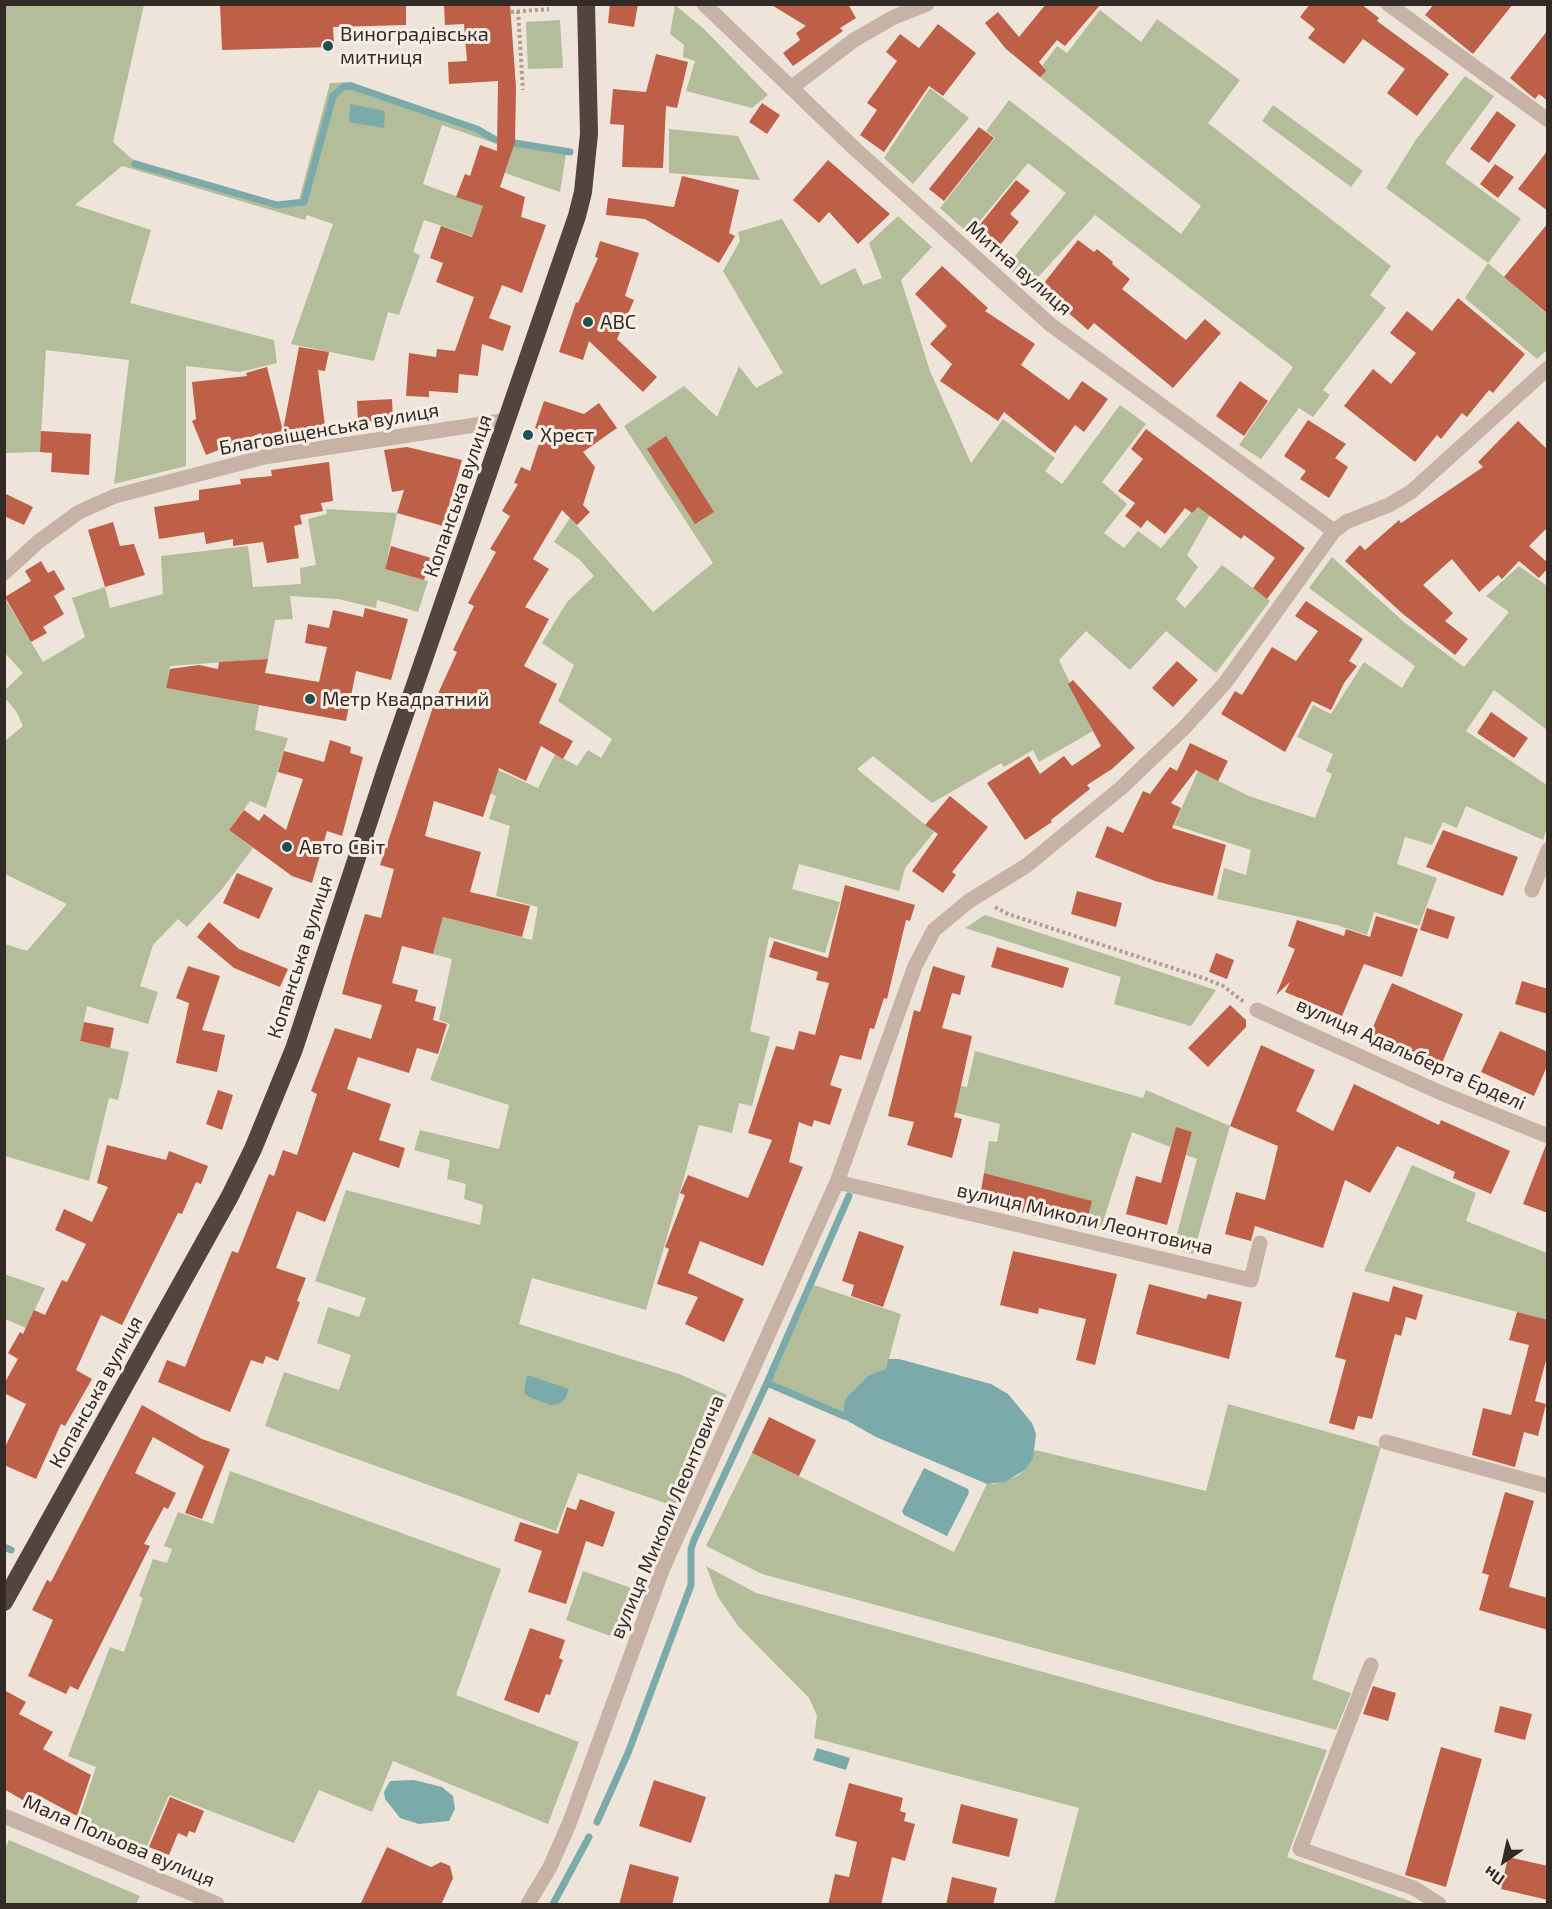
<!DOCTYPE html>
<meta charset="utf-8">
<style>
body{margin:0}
#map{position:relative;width:1552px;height:1909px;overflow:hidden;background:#efe4d9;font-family:"Exo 2",sans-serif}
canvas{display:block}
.frame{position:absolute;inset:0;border:6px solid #332a26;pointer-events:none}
.north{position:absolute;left:1474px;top:1831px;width:60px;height:60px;-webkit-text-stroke:4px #f8eee5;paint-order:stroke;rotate:214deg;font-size:16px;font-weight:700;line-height:24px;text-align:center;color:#332a26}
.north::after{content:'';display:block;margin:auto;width:21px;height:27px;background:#332a26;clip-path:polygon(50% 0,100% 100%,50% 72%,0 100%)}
</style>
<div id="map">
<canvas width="1552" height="1909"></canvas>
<div class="frame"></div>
<div class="north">Пн</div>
</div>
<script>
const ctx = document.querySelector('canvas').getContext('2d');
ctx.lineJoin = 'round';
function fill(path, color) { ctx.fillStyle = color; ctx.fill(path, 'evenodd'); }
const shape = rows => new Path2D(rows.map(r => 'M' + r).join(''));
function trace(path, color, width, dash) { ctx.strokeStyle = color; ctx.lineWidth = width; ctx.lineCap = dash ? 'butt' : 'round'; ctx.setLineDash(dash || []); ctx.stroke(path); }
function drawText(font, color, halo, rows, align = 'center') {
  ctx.font = font + ' "Exo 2",sans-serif'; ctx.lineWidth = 6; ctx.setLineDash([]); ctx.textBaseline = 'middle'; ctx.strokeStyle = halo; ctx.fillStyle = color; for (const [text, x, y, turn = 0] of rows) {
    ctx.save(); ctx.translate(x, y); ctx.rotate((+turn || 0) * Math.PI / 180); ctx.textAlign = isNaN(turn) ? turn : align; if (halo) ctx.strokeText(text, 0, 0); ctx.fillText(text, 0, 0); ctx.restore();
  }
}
fill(shape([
 [4,5,144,5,113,142,132,159,279,203,299,200,330,83,351,82,478,127,496,139,567,148,560,192,505,173,513,146,491,142,442,125,423,184,483,206,472,236,424,220,413,252,420,255,399,315,388,312,374,361,291,344,333,224,307,215,305,220,122,166,75,205,151,230,130,303,274,340,277,363,240,372,186,366,186,466,114,484,129,360,46,350,40,452,5,453],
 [675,5,704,29,768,95,752,108,686,91,695,61,683,57,684,45,670,34],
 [1100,10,1141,42,1157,19,1240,80,1208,123,1391,266,1370,295,1386,308,1323,390,1330,395,1313,417,1299,408,1261,459,1239,445,1293,367,1095,215,1029,287,1006,267,1066,193,1028,163,969,234,940,208,995,138,986,131,1009,100,1181,234,1201,206,1036,74,1057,46,1067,53],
 [560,20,563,68,528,69,526,22],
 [1465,76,1494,96,1445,163,1521,219,1488,263,1547,314,1547,350,1537,359,1465,298,1488,263,1386,188,1415,141],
 [930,88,969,118,913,184,884,158],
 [1273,105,1363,171,1351,187,1262,121],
 [669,129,738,136,760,180,669,173],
 [898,216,932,247,901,280,930,371,971,463,1003,419,1055,458,1045,471,1062,484,1120,405,1146,424,1102,482,1127,504,1104,533,1124,548,1138,531,1161,548,1206,495,1216,504,1187,555,1198,567,1176,599,1185,608,1222,565,1270,601,1216,673,1166,631,1130,670,1086,631,1059,660,1093,731,1039,762,1033,750,1004,767,1001,763,932,803,873,756,857,769,934,832,905,868,899,891,799,864,792,889,840,902,825,953,769,937,750,1031,770,1037,752,1106,739,1103,732,1133,699,1125,646,1310,532,1278,519,1324,679,1374,727,1395,674,1506,578,1473,556,1531,265,1426,284,1372,339,1390,351,1355,317,1343,328,1307,359,1317,366,1298,315,1281,346,1190,480,1225,483,1205,464,1199,466,1184,447,1179,450,1160,414,1150,420,1130,499,1149,509,1105,430,1080,450,1024,439,1020,452,959,433,954,443,917,532,940,538,907,496,896,510,826,489,819,496,796,478,788,487,765,538,788,555,754,577,766,588,750,601,758,612,739,558,701,574,665,542,643,567,602,594,576,579,559,554,542,570,518,653,612,713,563,624,426,684,386,717,417,739,366,756,388,783,373,723,271,740,241,738,232,782,219,821,285,855,268,863,285,882,278,869,243],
 [326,509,397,513,385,569,428,581,418,612,377,600,376,608,338,599,290,596,293,619,275,620,268,659,170,666,166,688,259,705,255,730,288,738,266,808,250,801,229,830,253,848,222,889,187,927,178,919,153,945,140,986,158,992,148,1024,87,1006,80,1041,129,1052,118,1100,109,1098,89,1181,5,1156,5,944,27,951,67,904,5,874,5,741,23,726,16,711,5,698,5,690,23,673,5,653,4,597,43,662,85,637,72,598,105,587,110,608,163,594,161,556,248,546,253,587,301,584,300,568,316,565,308,519,327,514],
 [1332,557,1405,623,1464,667,1509,612,1486,596,1519,566,1547,586,1547,730,1494,690,1466,731,1547,785,1547,827,1543,840,1466,806,1457,828,1443,822,1432,845,1405,837,1397,864,1437,878,1419,926,1374,912,1367,935,1337,925,1217,899,1224,868,1246,875,1251,850,1174,825,1198,771,1249,796,1315,818,1332,774,1326,771,1333,754,1297,737,1313,705,1331,714,1364,662,1402,688,1415,666,1309,588],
 [985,915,1216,990,1191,1026,1114,1004,1121,977,965,928],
 [975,1051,1143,1098,1146,1090,1230,1126,1193,1254,1173,1249,1197,1159,1186,1155,1192,1132,1176,1128,1170,1147,1132,1132,1100,1231,1085,1228,1091,1201,984,1173,989,1141,997,1142,1000,1124,945,1110,950,1083,967,1087],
 [1412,1165,1476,1193,1466,1221,1547,1253,1547,1320,1364,1271],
 [4,1274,45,1288,26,1328,5,1319],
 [814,1285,901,1314,886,1369,869,1375,846,1398,843,1407,846,1420,769,1386],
 [1228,1404,1381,1447,1312,1679,1351,1693,1336,1730,762,1574,706,1546,752,1453,954,1552,987,1484,995,1484,1017,1476,1026,1469,1035,1450,1206,1491],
 [230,1471,501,1569,456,1695,579,1742,548,1824,393,1761,372,1812,319,1790,294,1843,169,1795,142,1858,75,1830,96,1767,68,1756,110,1647,124,1652,143,1598,139,1596,153,1559,167,1563,172,1549,164,1546,178,1512,213,1524],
 [706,1566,756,1593,1327,1750,1287,1857,1418,1904,1054,1904,1079,1808,814,1738,817,1716,809,1698,739,1627,718,1597],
 [583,1571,637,1590,619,1639,566,1620],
 [9,1840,140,1896,136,1904,5,1904,5,1848]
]), '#b3bd9a');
fill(shape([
 [350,104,385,111,384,128,349,122],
 [888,1359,899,1359,991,1384,1008,1394,1032,1423,1036,1434,1033,1458,1026,1469,1005,1482,987,1484,876,1437,846,1420,843,1407,846,1398,869,1375,886,1369],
 [527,1375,569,1389,565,1399,559,1404,551,1405,529,1397,524,1393],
 [924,1468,968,1489,969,1493,947,1536,904,1515,902,1511],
 [817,1748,850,1758,846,1770,813,1760],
 [414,1780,442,1787,453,1796,455,1809,449,1821,419,1824,400,1818,385,1799,384,1792,390,1781]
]), '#7aaaaa');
trace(shape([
 [135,164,277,205,304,202,333,96,343,87,351,86,477,129,496,140,570,152],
 [767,1383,849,1196],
 [4,1547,11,1550],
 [597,1822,628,1753,691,1585,691,1549,694,1540,767,1383,844,1416],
 [553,1904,589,1837]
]), '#7aaaaa', 7);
fill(shape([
 [220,4,406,4,406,25,333,27,334,47,222,50],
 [510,4,516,87,515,142,500,187,525,197,521,217,546,225,522,293,502,285,489,318,511,326,503,351,482,344,478,376,459,374,458,393,429,391,429,397,406,396,409,353,436,357,437,349,455,351,474,297,436,282,443,263,430,258,441,226,472,237,483,206,456,197,465,174,470,176,480,145,497,151,498,81,449,84,448,62,467,61,464,24,445,25,444,5],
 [610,4,638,4,634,27,608,23],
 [770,4,848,4,856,18,840,28,843,31,793,66,783,53,800,40,796,33,806,26],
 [1046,4,1101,4,1065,46,1057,40,1039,62,1046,71,1040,77,1006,49,985,23,998,12,1019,37],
 [1310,4,1361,4,1379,18,1377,21,1449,74,1417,116,1387,93,1405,69,1363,39,1344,64,1308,38,1315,29,1300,17],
 [1434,4,1513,4,1473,54,1425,15],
 [938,24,976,53,943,96,929,86,884,152,860,135,877,110,867,103,897,61,886,52,900,34,919,48],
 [1548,30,1548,101,1539,94,1535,99,1510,78],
 [656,54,688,62,677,108,666,106,663,168,622,167,624,125,610,124,613,89,646,92],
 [762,103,780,115,767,134,749,122],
 [1497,111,1516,125,1489,163,1470,149],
 [979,127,994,138,944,201,929,189],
 [1548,150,1548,211,1518,189],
 [828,160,890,214,858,244,829,212,819,223,793,200],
 [1495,164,1514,177,1498,198,1480,184],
 [682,176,739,190,729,233,735,236,719,263,645,219,606,215,608,198,674,207],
 [1016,180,1030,191,1010,214,1019,222,1000,245,978,227],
 [1548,223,1548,314,1504,277],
 [1078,240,1094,252,1097,249,1113,262,1112,264,1130,279,1122,289,1186,340,1205,319,1221,333,1173,388,1094,323,1088,330,1040,288],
 [600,241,639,253,625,296,634,300,617,339,657,377,643,392,589,341,583,360,559,352,576,302,578,303,598,258,595,257],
 [942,266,988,308,985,311,1035,344,1021,365,1069,400,1082,381,1108,399,1084,432,1075,425,1055,453,1004,412,998,421,940,381,952,364,930,344,947,326,915,294],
 [1458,298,1525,354,1493,393,1489,390,1467,417,1462,413,1441,439,1437,435,1415,462,1344,406,1373,369,1391,384,1416,353,1390,333,1407,311,1432,331],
 [299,347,329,352,325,371,318,370,325,426,283,430],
 [267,367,283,431,262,436,261,433,206,455,192,421,196,419,192,382,247,376,246,373],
 [1240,381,1268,401,1244,436,1216,416],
 [392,399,393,420,358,422,357,401],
 [544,401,584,414,599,403,617,428,583,452,595,467,583,505,590,512,577,525,562,510,533,559,549,569,525,607,549,619,524,666,557,684,539,723,573,741,563,759,541,746,526,781,499,768,483,817,434,801,425,836,481,852,470,892,530,906,522,937,443,917,433,954,402,946,392,983,418,990,415,1001,436,1007,433,1020,447,1024,438,1054,417,1048,409,1073,358,1057,347,1089,391,1104,379,1140,405,1148,399,1168,353,1152,325,1222,297,1211,276,1268,306,1278,297,1301,300,1302,278,1361,266,1356,263,1364,251,1360,230,1412,158,1382,167,1360,185,1367,232,1251,238,1253,269,1174,274,1176,283,1150,297,1155,317,1094,311,1091,335,1028,371,1039,382,1005,342,994,351,961,365,914,381,918,394,869,380,865,436,698,457,652,453,650,474,606,468,603,496,552,490,549,510,516,502,511,518,484,514,483,521,467,530,471,543,431,535,428],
 [1308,420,1346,444,1335,458,1348,467,1329,498,1300,479,1306,471,1284,456],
 [1518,421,1548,450,1548,527,1529,546,1548,563,1548,568,1539,578,1519,561,1502,579,1498,575,1479,592,1452,559,1423,585,1453,613,1445,621,1468,639,1455,655,1403,614,1345,561,1360,545,1365,550,1399,520,1401,523,1483,467,1478,462],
 [1146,429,1305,548,1267,599,1253,588,1275,558,1244,535,1241,539,1198,507,1192,513,1185,508,1165,534,1147,520,1141,528,1125,516,1135,503,1118,491,1143,459,1131,449],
 [41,431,91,434,89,475,51,472,52,453,40,452],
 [666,436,714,512,695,524,647,449],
 [407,447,462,460,443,526,397,513,404,490,392,492,384,450],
 [329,462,333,501,321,503,323,511,300,515,302,524,294,526,299,558,267,563,263,542,233,546,233,539,206,544,204,532,159,539,154,507,199,500,199,490,241,484,240,479,272,476,271,470],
 [4,493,33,507,24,525,4,516],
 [113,522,120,546,134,544,145,575,105,587,88,530],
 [391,546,431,558,424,580,385,569],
 [41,561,48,573,54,570,65,589,54,596,64,614,43,627,47,633,31,642,5,597,31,581,25,571],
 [1306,601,1363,639,1349,661,1357,666,1344,683,1331,710,1312,701,1285,752,1221,714,1235,691,1242,695,1272,647,1296,661,1318,631,1295,616],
 [365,608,408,619,391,680,356,671,346,721,166,688,170,669,199,665,218,669,219,662,268,659,265,673,319,682,327,647,305,643,308,624,329,628,333,610,363,617],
 [1177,661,1198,680,1173,707,1152,688],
 [1073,680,1135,748,1112,769,1087,785,1090,789,1051,820,1052,822,1025,840,987,783,1029,756,1040,774,1064,756,1072,766,1101,746,1068,684],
 [1491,712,1528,738,1514,758,1477,733],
 [330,740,351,747,350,753,363,757,342,836,327,831,312,883,292,876,229,830,244,810,259,821,264,814,286,830,303,779,278,772,284,751,324,762],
 [1190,743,1228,761,1218,781,1196,770,1171,803,1181,808,1172,828,1226,845,1213,896,1155,881,1095,857,1107,826,1123,833,1143,791,1150,794,1170,767,1177,771],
 [950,796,988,827,952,872,956,875,943,893,912,871,938,834,925,825],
 [1443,830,1518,857,1503,896,1426,867],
 [237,873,273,888,259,919,223,903],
 [845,885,915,905,910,921,906,920,887,999,884,998,874,1029,870,1028,861,1060,840,1055,830,1085,842,1089,830,1125,814,1120,812,1127,799,1122,789,1162,803,1167,763,1266,700,1241,688,1273,744,1299,724,1342,685,1324,698,1297,657,1284,669,1249,665,1247,685,1195,680,1193,688,1175,748,1198,772,1140,748,1133,776,1046,794,1050,799,1031,815,1035,829,983,816,980,818,972,769,957,774,941,828,958],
 [1077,891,1122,903,1116,927,1071,914],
 [1427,908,1455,917,1448,939,1420,930],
 [1376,916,1418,929,1402,977,1364,964,1342,1016,1285,992,1290,982,1276,995,1295,949,1288,946,1297,920,1344,936,1346,929,1370,937],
 [209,922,239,949,288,969,280,987,234,968,197,937],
 [997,947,1069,968,1063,988,991,967],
 [1216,953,1234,960,1227,979,1209,972],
 [188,966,220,976,202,1030,225,1035,217,1072,176,1063,189,1003,176,998],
 [933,966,965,976,960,995,952,993,942,1028,972,1036,954,1117,962,1119,952,1158,907,1145,914,1122,888,1116,914,1010,920,1012],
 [1522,981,1548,989,1548,1014,1515,1004],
 [1392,983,1463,1014,1442,1063,1370,1034],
 [1230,1005,1246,1020,1246,1027,1208,1067,1188,1048],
 [84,1022,114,1028,110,1048,80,1041],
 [1500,1031,1548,1052,1548,1064,1534,1096,1481,1072],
 [1261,1045,1315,1070,1296,1111,1333,1131,1354,1084,1439,1125,1441,1120,1510,1151,1491,1194,1453,1178,1455,1172,1397,1146,1370,1193,1345,1180,1323,1248,1255,1226,1251,1241,1225,1234,1236,1192,1265,1200,1278,1146,1230,1126],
 [218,1090,233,1095,222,1130,206,1124],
 [1176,1127,1192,1132,1167,1225,1126,1214,1136,1176,1161,1183],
 [107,1145,166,1160,169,1151,208,1166,201,1184,196,1182,182,1214,178,1213,122,1325,101,1315,76,1370,92,1379,65,1426,61,1424,36,1479,4,1465,4,1449,26,1404,4,1393,4,1384,18,1359,8,1353,20,1332,23,1334,34,1310,45,1315,62,1280,67,1282,86,1244,55,1230,64,1209,92,1222,108,1187,97,1183],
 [1546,1145,1548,1146,1548,1213,1523,1204],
 [984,1173,1092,1201,1085,1228,979,1202],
 [859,1231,904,1246,883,1307,851,1296,854,1285,842,1281],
 [1013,1251,1117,1274,1095,1365,1076,1360,1086,1319,1039,1308,1038,1314,1000,1305],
 [1149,1284,1206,1299,1208,1294,1242,1302,1229,1359,1136,1334],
 [1393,1286,1423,1295,1416,1320,1406,1317,1401,1336,1395,1334,1372,1419,1358,1416,1354,1430,1329,1423,1346,1360,1335,1357,1353,1292,1389,1302],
 [1517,1312,1548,1320,1548,1353,1535,1401,1546,1404,1538,1436,1524,1432,1515,1467,1472,1455,1483,1408,1511,1415,1529,1345,1509,1340],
 [142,1405,202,1439,230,1449,202,1519,185,1513,204,1466,153,1437,135,1473,176,1493,168,1509,164,1507,144,1544,150,1546,78,1690,70,1686,66,1694,28,1676,53,1620,32,1610,47,1580,51,1582],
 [769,1417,816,1440,799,1476,752,1453],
 [1505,1492,1534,1501,1509,1587,1548,1598,1548,1630,1479,1610,1489,1575,1482,1573],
 [580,1499,615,1512,603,1547,586,1541,566,1604,528,1592,542,1551,514,1541,520,1522,558,1534,567,1507,576,1510],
 [530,1628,565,1640,559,1658,563,1660,556,1678,550,1695,546,1694,539,1713,504,1700],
 [1373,1686,1396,1693,1388,1721,1363,1714],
 [4,1690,26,1702,19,1714,53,1732,43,1749,91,1775,77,1816,32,1792,26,1802,4,1789],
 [1500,1706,1532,1714,1525,1740,1494,1732],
 [1441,1747,1482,1759,1446,1887,1405,1875],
 [654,1780,706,1797,691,1843,639,1826],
 [849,1783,903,1798,900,1811,906,1813,904,1821,915,1824,905,1861,892,1857,881,1905,828,1905,835,1874,849,1877,857,1842,835,1836],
 [170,1797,204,1811,195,1833,189,1831,187,1837,178,1833,169,1855,149,1847],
 [961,1804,1018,1819,1009,1857,952,1843],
 [387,1847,431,1867,441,1862,450,1866,453,1878,441,1905,360,1905],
 [1508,1857,1548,1866,1548,1900,1501,1889],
 [630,1864,679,1877,672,1905,619,1905],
 [952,1877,997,1888,993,1905,946,1905]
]), '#be5f48');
trace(shape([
 [518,11,523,90],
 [511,12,549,9],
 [995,907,1008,914,1206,979,1223,986,1244,1002]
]), '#b29d90', 4, [3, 3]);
trace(shape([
 [704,4,855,149,1051,325,1334,531],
 [1388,4,1548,120],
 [791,88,854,40,894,17,927,4],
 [4,573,38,542,79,512,115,496,264,457,508,420],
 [1532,890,1548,850],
 [1257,1010,1439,1092,1548,1136],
 [837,1182,1251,1280,1260,1243],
 [1386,1442,1548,1486],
 [1371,1665,1300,1849,1414,1888,1439,1904],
 [4,1816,217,1904],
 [528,1904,550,1867,569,1824,663,1568,837,1182,915,966,934,930,969,901,1026,866,1121,788,1185,727,1225,683,1334,531,1346,522,1389,505,1411,492,1548,368]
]), '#c6b3a6', 15);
trace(shape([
 [4,1602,230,1196,253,1149,294,1049,387,766,577,216,583,192,589,134,586,4]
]), '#53443e', 18);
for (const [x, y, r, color] of [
 [328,46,6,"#1f5152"],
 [588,322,6,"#1f5152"],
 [528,435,6,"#1f5152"],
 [310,699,6,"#1f5152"],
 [287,847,6,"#1f5152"]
]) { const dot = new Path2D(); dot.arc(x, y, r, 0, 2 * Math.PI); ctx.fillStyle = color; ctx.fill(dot); trace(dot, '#f8eee5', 2); }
drawText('20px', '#332a26', '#f8eee5', [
 ["Виноградівська",340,34],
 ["митниця",340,57],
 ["ABC",600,322],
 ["Хрест",540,435],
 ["Метр Квадратний",322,699],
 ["Авто Світ",299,847]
], 'left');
drawText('20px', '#332a26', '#f8eee5', [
 ["Митна вулиця",1019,268,41],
 ["Благовіщенська вулиця",329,429,-10],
 ["Копанська вулиця",458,496,-71],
 ["Копанська вулиця",300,957,-72],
 ["вулиця Адальберта Ерделі",1411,1054,24],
 ["вулиця Миколи Леонтовича",1085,1219,13],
 ["Копанська вулиця",96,1392,-61],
 ["вулиця Миколи Леонтовича",667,1517,-67],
 ["Мала Польова вулиця",119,1841,23]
]);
</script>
